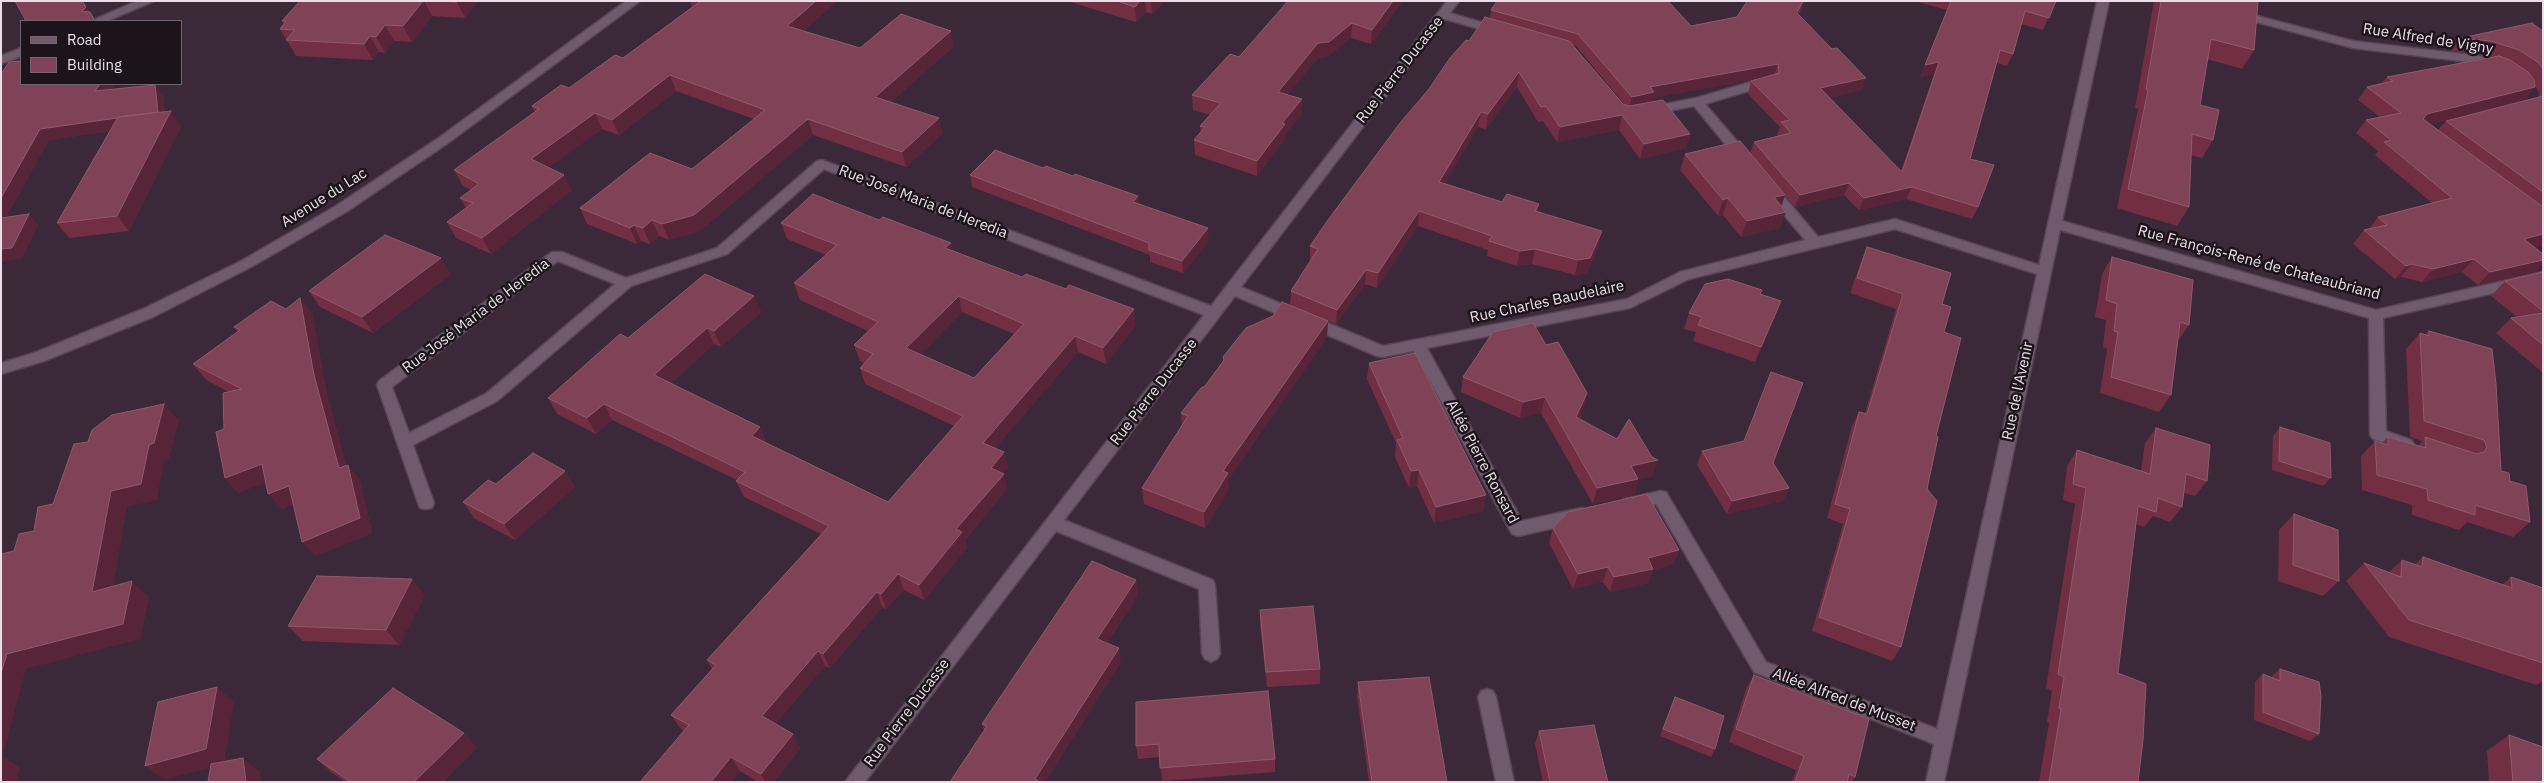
<!DOCTYPE html>
<meta charset="utf-8">
<style>
body{margin:0}
#map{position:relative;width:2544px;height:783px;overflow:hidden;background:#3b2838;font-family:"IBM Plex Sans",sans-serif}
canvas{display:block}
.frame{position:absolute;inset:0;border:2px solid #ebdee9;pointer-events:none}
.legend{position:absolute;left:20px;top:20px;width:162px;height:65px;box-sizing:border-box;background:#1d141b;border:1px solid #6f656d;margin:0;padding:6px 9px;list-style:none;font-size:15px;color:#ebdee9}
.legend li{display:flex;align-items:center;gap:10px;height:25px}
.legend b{width:25px;border:1px solid #6f656d}
</style>
<div id="map">
<canvas width="2544" height="783"></canvas>
<div class="frame"></div>
<ul class="legend">
<li><b style="height:6px;background:#705a6d"></b>Road</li>
<li><b style="height:14px;background:#7f4256"></b>Building</li>
</ul>
</div>
<script>
const ctx = document.querySelector('canvas').getContext('2d');
ctx.lineJoin = 'round';
const shape = rows => new Path2D(rows.map(r => 'M' + r).join(''));
function trace(path, color, width, dash) { ctx.strokeStyle = color; ctx.lineWidth = width; ctx.lineCap = dash ? 'butt' : 'round'; ctx.setLineDash(dash || []); ctx.stroke(path); }
function fill(path, color) { ctx.fillStyle = color; ctx.fill(path, 'evenodd'); }
function drawText(font, color, halo, rows, align = 'center') {
  ctx.font = font + ' "IBM Plex Sans",sans-serif'; ctx.lineWidth = 5; ctx.setLineDash([]); ctx.textBaseline = 'middle'; ctx.strokeStyle = halo; ctx.fillStyle = color; for (const [text, x, y, turn = 0] of rows) {
    ctx.save(); ctx.translate(x, y); ctx.rotate((+turn || 0) * Math.PI / 180); ctx.textAlign = isNaN(turn) ? turn : align; if (halo) ctx.strokeText(text, 0, 0); ctx.fillText(text, 0, 0); ctx.restore();
  }
}
const street = shape([
 [137,1,154,1,107,21,91,21,137,1],
 [1447,1,1459,1,1450,13,1504,29,1506,31,1500,35,1445,19,1241,287,1383,346,1627,299,1680,272,1805,240,1765,192,1763,189,1770,185,1775,186,1818,237,1895,219,2039,265,2097,1,2109,1,2062,221,2376,310,2543,272,2543,282,2383,318,2386,431,2411,440,2414,444,2411,448,2406,450,2373,439,2370,435,2369,318,2060,230,1944,782,1926,782,1934,744,1754,672,1656,504,1630,510,1624,509,1622,504,1624,499,1630,498,1660,491,1666,492,1766,662,1937,729,2037,274,1895,229,1689,279,1630,308,1427,348,1522,521,1581,508,1587,510,1589,515,1587,520,1581,522,1518,536,1512,534,1414,351,1382,357,1377,356,1235,296,1064,520,1213,580,1215,585,1220,654,1217,659,1211,662,1205,659,1202,654,1199,589,1056,531,865,782,845,782,1204,315,824,169,727,254,631,286,497,401,413,445,434,503,432,508,426,509,420,508,418,503,377,385,379,381,552,252,562,252,626,278,717,248,817,161,822,160,1211,306,1447,1],
 [558,261,615,284,487,393,409,433,392,387,558,261],
 [2238,11,2353,41,2480,56,2503,66,2497,70,2478,63,2353,48,2234,16,2232,14,2238,11],
 [21,48,21,56,1,64,1,56,21,48],
 [1768,77,1772,78,1772,84,1705,104,1749,155,1750,158,1749,161,1739,161,1694,106,1649,115,1643,111,1645,108,1696,98,1768,77],
 [1487,689,1493,691,1496,697,1514,782,1496,782,1478,697,1481,691,1487,689]
]);
const secondary = shape([
 [626,1,640,1,448,143,346,212,251,267,153,317,44,361,1,374,1,363,34,353,143,309,241,261,336,206,440,137,626,1]
]);
trace(street, '#564654', 3);
trace(secondary, '#564654', 3);
fill(street, '#705a6d');
fill(secondary, '#705a6d');
fill(shape([
 [300,1,478,1,465,18,432,16,412,42,394,41,385,53,379,52,373,60,296,56,280,29,284,24,282,21],
 [690,1,837,1,803,31,860,48,954,46,891,102,943,133,906,167,813,135,700,231,669,240,659,236,650,244,641,241,637,244,587,224,580,208,692,169,754,119,676,91,619,135,602,129,549,167,572,190,491,254,456,238,447,222,466,208,460,198,471,190,463,186,454,170,535,112,532,106,569,88,623,58,692,7],
 [1067,1,1165,1,1152,14,1146,12,1136,22],
 [1288,1,1403,1,1371,44,1351,38,1328,56,1318,58,1287,95,1302,99,1302,114,1285,134,1285,139,1257,176,1195,155,1194,140,1201,133,1200,126,1210,115,1193,110,1192,95,1239,57],
 [1747,1,1806,1,1799,15,1862,90,1829,98,1901,171,1934,74,1920,77,1947,10,1914,1,2056,1,2043,30,2021,24,2013,54,2007,66,1997,63,1970,159,1978,207,1972,219,1906,199,1859,210,1844,195,1795,207,1785,196,1781,206,1780,228,1741,237,1723,215,1718,216,1680,170,1685,154,1750,153,1754,142,1778,136,1777,135,1780,127,1748,94,1751,81,1761,78,1653,98,1652,102,1690,134,1686,148,1640,159,1619,130,1557,142,1543,121,1538,122,1517,87,1486,129,1478,127,1445,183,1502,202,1539,204,1537,212,1599,246,1587,273,1575,275,1532,264,1517,266,1487,256,1488,250,1418,226,1377,288,1365,284,1336,324,1328,321,1327,337,1228,480,1229,489,1205,528,1144,504,1142,488,1182,425,1181,413,1205,386,1223,361,1223,357,1273,316,1290,305,1291,291,1310,261,1310,246,1429,89,1469,41,1490,19,1491,10,1691,26,1737,17],
 [1573,45,1576,46,1625,105,1623,104],
 [2154,1,2254,1,2254,50,2242,69,2207,59,2200,105,2213,140,2202,158,2191,155,2189,207,2177,226,2117,208,2138,109,2135,108],
 [2543,31,2543,245,2534,247,2536,272,2478,285,2462,272,2422,282,2401,277,2395,279,2353,244,2364,230,2369,229,2378,217,2432,203,2375,155,2378,151,2356,133,2366,120,2380,117,2358,100,2367,87,2382,83,2387,77,2490,57,2481,54,2451,51,2461,38],
 [2535,86,2539,92,2538,98,2446,121,2438,130,2430,124,2524,101],
 [21,61,114,84,111,90,163,96,165,112,181,126,129,231,69,238,57,223,110,131,49,140,6,217,38,225,22,258,1,261],
 [1043,168,1073,176,1138,196,1139,204,1209,241,1183,273,1150,262,1150,255,972,187,970,175],
 [879,220,951,243,952,251,1136,325,1106,364,1078,352,995,448,1004,452,1008,468,1003,473,1007,489,965,540,967,548,924,600,904,590,886,609,882,607,830,668,825,666,776,723,801,748,774,782,758,782,740,771,731,782,640,782,684,731,681,729,671,715,712,669,707,660,821,534,744,497,736,481,737,480,612,420,596,434,557,414,548,398,628,338,754,296,761,312,721,347,714,344,671,383,767,443,888,502,954,426,865,384,860,368,864,363,860,361,854,345,868,331,800,300,794,283,826,255,787,239,781,223],
 [962,312,1014,334,974,378,921,354],
 [1867,247,1942,304,1944,332,1936,436,1901,647,1892,661,1812,631,1843,524,1827,518,1852,426,1859,412,1865,413,1896,309,1850,293,1861,262],
 [2112,257,2189,325,2178,341,2171,395,2159,412,2100,393,2107,349,2103,347,2106,320,2095,317,2102,274],
 [2543,272,2543,373,2496,333,2511,318,2517,317,2491,296,2505,281],
 [451,274,373,333,320,307,309,291],
 [1762,290,1760,295,1775,317,1755,362,1693,341,1696,332,1684,329,1689,313],
 [286,309,312,313,326,390,346,465,360,480,372,533,315,556,293,504,282,509,266,482,238,493,225,478,224,429,229,392,206,380,193,364,238,332,234,327],
 [2429,331,2501,471,2510,481,2530,522,2513,537,2467,522,2459,530,2412,515,2412,505,2362,490,2361,456,2375,441,2382,443,2388,437,2418,446,2422,441,2410,437,2406,349,2420,333,2425,334],
 [1546,345,1587,393,1583,409,1579,419,1653,476,1638,479,1634,495,1593,504,1541,413,1520,418,1461,392,1463,377],
 [1369,363,1486,495,1483,511,1434,523,1417,486,1409,488,1395,457,1396,443,1367,379],
 [2280,427,2331,478,2323,486,2272,470,2273,436],
 [2156,428,2207,481,2195,496,2184,493,2182,507,2170,522,2153,516,2144,527,2136,524,2118,673,2138,782,2039,782,2049,723,2047,722,2052,691,2046,688,2075,504,2063,500,2067,466,2077,450,2141,471,2145,443],
 [1702,451,1773,463,1789,488,1783,501,1727,514,1697,465],
 [565,471,575,487,515,540,474,518,463,502,496,484],
 [2294,514,2339,581,2323,596,2278,581,2279,530],
 [1553,528,1679,550,1673,564,1653,570,1648,583,1610,592,1603,582,1573,589,1549,543],
 [2423,557,2502,585,2511,577,2543,588,2543,681,2536,685,2389,637,2346,581,2364,563,2389,572,2402,560,2415,564],
 [1136,580,1138,595,1107,643,1121,662,1045,782,950,782,984,730,982,724],
 [425,595,399,645,303,641,288,626],
 [1260,610,1320,669,1320,684,1267,687,1260,625],
 [2280,669,2319,734,2310,741,2254,720,2255,682,2263,674,2272,678,2272,676],
 [1754,675,1855,777,1852,782,1792,782,1796,770,1729,742,1746,689],
 [1358,682,1447,782,1369,782,1357,696],
 [1675,697,1715,749,1711,757,1660,736],
 [1136,702,1275,759,1275,772,1162,781,1160,757,1138,759,1136,746],
 [1539,731,1608,782,1543,782,1535,744],
 [2509,735,2543,782,2489,782,2487,751],
 [477,747,443,782,346,782,332,773,317,759]
]), '#722f44');
fill(shape([
 [82,1,83,1,96,21,82,11],
 [423,1,424,1,432,16,412,42,403,26],
 [458,1,478,1,465,18,457,2],
 [816,1,837,1,792,42,787,26],
 [1140,1,1145,1,1146,12,1136,22,1135,7],
 [1151,1,1165,1,1152,14],
 [1393,1,1403,1,1371,44,1372,30],
 [1803,1,1806,1,1793,25,1797,13],
 [1352,23,1351,38,1328,56,1318,58,1278,107,1278,92,1318,43],
 [385,25,394,41,385,53,376,37],
 [951,31,954,46,879,113,875,97],
 [370,36,379,52,373,60,364,44],
 [1939,62,1934,74,1920,77,1925,65],
 [1778,64,1774,76,1653,98,1651,105,1629,109,1632,97,1650,87],
 [1519,72,1517,87,1486,129,1488,114],
 [670,75,676,91,619,135,612,120],
 [1866,78,1862,90,1816,101,1820,88],
 [100,84,114,84,104,102,95,91],
 [155,85,163,96,166,120,171,111,181,126,129,231,117,216,164,124,49,140,1,226,1,198,40,129],
 [2535,87,2524,101,2417,127,2427,114],
 [1302,99,1302,114,1285,134,1285,139,1257,176,1257,161,1282,123],
 [1481,112,1478,127,1437,197,1439,182],
 [595,113,602,129,539,175,531,159],
 [1622,115,1619,130,1557,142,1560,127],
 [939,118,943,133,906,167,902,152],
 [808,119,813,135,700,231,669,240,662,224],
 [1690,134,1686,148,1640,159,1644,144],
 [564,175,572,190,491,254,482,238],
 [1849,183,1844,195,1795,207,1800,195],
 [1912,187,1906,199,1859,210,1864,198],
 [1785,195,1780,211,1774,197],
 [1138,196,1139,208,1133,202],
 [1728,198,1723,215,1718,216,1723,200],
 [1419,211,1418,226,1377,288,1378,273],
 [1786,212,1780,228,1741,237,1747,221],
 [29,214,38,225,22,258,1,261,1,249],
 [652,220,659,236,650,244,643,228],
 [634,225,641,241,637,244,630,228],
 [1208,228,1209,241,1183,273,1182,261],
 [1602,231,1599,246,1587,273,1575,275,1578,260],
 [2543,234,2543,245,2512,252,2524,239],
 [951,243,954,259,945,248],
 [1535,249,1532,264,1517,266,1520,251],
 [441,258,451,274,373,333,362,317],
 [2474,259,2462,272,2422,282,2433,269],
 [2543,260,2543,264,2536,272,2478,285,2490,272],
 [2412,264,2401,277,2395,279,2406,266],
 [1366,270,1365,284,1336,324,1337,310],
 [754,296,761,312,721,347,714,331],
 [959,296,962,312,911,364,906,348],
 [300,298,312,313,326,390,351,483,339,468,314,375],
 [1781,301,1775,317,1755,362,1761,347],
 [1134,309,1136,325,1106,364,1103,348],
 [1328,321,1327,337,1228,480,1229,489,1205,528,1204,512,1223,471],
 [707,328,714,344,662,391,654,375],
 [1075,336,1078,352,986,459,983,443],
 [1587,393,1583,409,1572,433,1576,417],
 [1545,397,1541,413,1520,418,1523,402],
 [164,404,179,420,169,460,164,461,157,500,127,507,110,607,92,592,111,491,149,445],
 [604,404,612,420,596,434,587,418],
 [760,427,767,443,752,436],
 [1004,452,1008,468,995,484,991,468],
 [1658,460,1653,476,1626,482,1631,466],
 [262,464,275,479,238,493,225,478],
 [348,465,360,480,372,533,315,556,302,542],
 [1419,470,1417,486,1409,488,1411,471],
 [565,471,575,487,515,540,504,524],
 [1004,474,1007,489,965,540,967,548,924,600,919,585,956,529],
 [1638,479,1634,495,1593,504,1597,488],
 [289,486,302,501,282,509,268,494],
 [1789,488,1783,501,1727,514,1732,501],
 [1486,495,1483,511,1434,523,1436,507],
 [1679,550,1673,564,1653,570,1648,583,1610,592,1614,577,1648,558],
 [1608,567,1603,582,1573,589,1578,574],
 [898,574,904,590,886,609,881,594],
 [412,579,425,595,399,645,386,630],
 [1136,580,1138,595,1100,653,1097,639],
 [132,581,149,597,141,639,26,669,3,756,20,768,16,782,1,782,1,673,7,654],
 [877,592,882,607,830,668,823,654],
 [1119,648,1121,662,1045,782,1035,782,1035,779],
 [818,651,825,666,770,730,762,716],
 [217,687,234,702,224,764,164,780,145,766],
 [464,733,477,747,443,782,414,782],
 [793,734,801,748,774,782,765,782,761,774],
 [731,757,740,771,731,782,711,782],
 [243,758,260,772,261,782,246,782]
]), '#572438');
const building = shape([
 [15,1,82,1,86,7,82,11,90,12,95,21,26,21,15,1],
 [300,1,423,1,403,26,385,25,376,37,370,36,364,44,286,40,295,30,280,29,286,21,282,21,300,1],
 [437,1,458,1,457,2,437,1],
 [701,1,816,1,787,26,860,48,901,14,951,31,875,97,939,118,902,152,808,119,694,215,662,224,652,220,643,228,634,225,630,228,580,208,650,153,692,169,765,110,670,75,612,120,595,113,531,159,564,175,482,238,447,222,473,203,460,198,479,184,454,170,539,109,532,106,561,85,569,88,615,55,623,58,701,1],
 [1117,1,1140,1,1135,7,1117,1],
 [1288,1,1393,1,1372,30,1352,23,1329,42,1318,43,1278,92,1302,99,1282,123,1285,124,1257,161,1194,140,1205,127,1200,126,1221,103,1192,95,1230,54,1239,57,1288,1],
 [1497,1,1668,1,1691,26,1737,17,1747,1,1803,1,1797,13,1832,49,1837,48,1866,78,1820,88,1902,172,1939,62,1925,65,1951,1,2056,1,2049,18,2025,11,2013,54,2000,50,1970,159,1994,165,1978,207,1912,187,1864,198,1849,183,1800,195,1754,142,1791,133,1781,122,1790,120,1751,81,1779,73,1778,64,1650,87,1654,92,1632,97,1578,34,1491,10,1497,1],
 [2161,1,2254,1,2258,2,2254,50,2211,39,2200,105,2219,110,2213,140,2192,134,2189,207,2128,189,2148,90,2146,89,2161,1],
 [1485,17,1569,41,1623,104,1629,106,1663,100,1690,134,1644,144,1622,115,1560,127,1546,106,1541,107,1519,72,1488,114,1481,112,1439,182,1502,202,1507,194,1539,204,1535,211,1602,231,1590,258,1578,260,1535,249,1520,251,1489,241,1492,236,1419,211,1378,273,1366,270,1337,310,1291,291,1318,249,1310,246,1328,220,1400,123,1429,89,1450,58,1466,40,1469,41,1485,17],
 [2532,23,2543,31,2543,69,2539,63,2519,50,2491,41,2461,38,2532,23],
 [2499,56,2510,60,2528,72,2534,80,2535,87,2427,114,2423,119,2543,207,2543,234,2524,239,2543,254,2543,260,2490,272,2474,259,2433,269,2412,264,2406,266,2364,230,2387,225,2378,217,2452,198,2384,142,2391,140,2366,120,2401,113,2367,87,2393,81,2387,77,2499,56],
 [21,61,21,84,100,84,95,91,155,85,158,112,118,117,117,118,40,129,1,198,1,74,9,62,21,61],
 [2543,96,2543,192,2446,121,2543,96],
 [171,111,117,216,57,223,118,117,171,111],
 [1740,141,1785,195,1774,197,1786,212,1747,221,1728,198,1723,200,1685,154,1740,141],
 [995,150,1043,168,1046,166,1073,176,1075,174,1138,196,1133,202,1208,228,1182,261,1149,250,1149,243,970,175,995,150],
 [813,194,879,220,883,217,951,243,945,248,1022,277,1026,274,1066,289,1069,285,1134,309,1103,348,1075,336,983,443,1004,452,991,468,1004,474,956,529,962,532,919,585,898,574,881,594,877,592,823,654,818,651,762,716,793,734,761,774,731,757,711,782,640,782,689,725,671,715,716,665,707,660,829,526,736,481,745,472,604,404,587,418,548,398,620,334,628,338,705,274,754,296,714,331,707,328,654,375,760,427,752,436,888,502,963,416,860,368,873,354,854,345,878,322,794,283,837,245,781,223,813,194],
 [959,296,1024,324,974,378,906,348,959,296],
 [29,214,12,248,1,249,1,218,29,214],
 [385,235,441,258,362,317,309,291,385,235],
 [1867,247,1951,273,1942,304,1951,307,1944,332,1961,338,1936,436,1938,437,1927,489,1937,501,1901,647,1819,617,1850,509,1835,504,1859,412,1867,414,1903,294,1857,278,1867,247],
 [2112,257,2193,280,2189,325,2180,322,2171,395,2111,377,2118,332,2114,331,2117,304,2106,300,2112,257],
 [2543,272,2543,311,2505,281,2543,272],
 [1728,279,1762,290,1760,294,1781,301,1761,347,1698,325,1702,317,1689,313,1705,284,1728,279],
 [300,298,314,375,339,468,348,465,360,518,302,542,289,486,268,494,262,464,225,478,216,432,224,429,223,393,242,389,193,364,240,330,234,327,271,301,286,309,300,298],
 [1282,302,1328,321,1223,471,1228,473,1204,512,1142,488,1188,416,1181,413,1201,388,1205,386,1224,360,1223,357,1246,328,1273,316,1282,302],
 [2543,313,2543,345,2511,318,2543,313],
 [1533,323,1546,345,1558,342,1587,393,1576,417,1617,439,1629,419,1652,457,1658,460,1631,466,1638,479,1597,488,1545,397,1523,402,1463,377,1493,332,1533,323],
 [2429,331,2492,349,2496,384,2501,471,2509,473,2510,481,2526,486,2530,522,2475,505,2475,515,2428,500,2427,489,2377,475,2375,441,2388,445,2388,437,2426,448,2425,437,2477,454,2484,452,2487,447,2484,440,2424,421,2420,333,2429,336,2429,331],
 [1415,353,1486,495,1436,507,1419,470,1411,471,1397,440,1403,438,1369,363,1415,353],
 [1771,372,1803,383,1773,463,1789,488,1732,501,1702,451,1744,441,1771,372],
 [164,404,154,443,149,445,141,484,111,491,92,592,132,581,123,624,7,654,1,673,1,554,14,551,19,534,34,531,38,507,53,504,74,444,88,442,92,430,112,415,164,404],
 [2280,427,2330,443,2331,478,2279,461,2280,427],
 [2156,428,2210,445,2207,481,2186,474,2182,507,2158,498,2156,512,2138,506,2118,673,2146,684,2143,740,2138,782,2049,782,2061,709,2059,708,2064,677,2058,674,2086,488,2073,484,2077,450,2150,474,2156,428],
 [533,453,565,471,504,524,463,502,488,480,496,484,533,453],
 [1647,494,1679,550,1648,558,1653,569,1614,577,1608,567,1578,574,1553,528,1568,512,1647,494],
 [2294,514,2338,530,2339,581,2293,565,2294,514],
 [2423,557,2512,588,2511,577,2543,588,2543,663,2409,620,2364,563,2401,577,2402,560,2422,567,2423,557],
 [1092,561,1136,580,1097,639,1119,648,1035,779,1040,782,950,782,987,726,982,724,1092,561],
 [317,576,412,579,386,630,288,626,317,576],
 [1313,606,1320,669,1266,672,1260,610,1313,606],
 [2280,669,2319,682,2321,696,2319,734,2263,712,2263,674,2280,681,2280,669],
 [1754,675,1869,719,1855,777,1849,774,1847,782,1795,782,1804,756,1736,729,1754,675],
 [1429,677,1447,782,1372,782,1358,682,1429,677],
 [217,687,206,749,145,766,158,702,217,687],
 [393,688,464,733,414,782,351,782,317,759,393,688],
 [1268,691,1275,759,1160,768,1159,744,1136,746,1136,702,1268,691],
 [1675,697,1724,716,1715,749,1663,729,1675,697],
 [1594,725,1608,782,1550,782,1539,731,1594,725],
 [2509,735,2543,747,2543,782,2513,782,2509,735],
 [243,758,246,782,208,782,211,764,243,758]
]);
fill(building, '#7f4256');
trace(building, '#905a6d', 1);
drawText('15px', '#ebdee9', '#1d141b', [
 ["Rue Alfred de Vigny",2428,39,9],
 ["Rue Pierre Ducasse",1400,70,-52],
 ["Avenue du Lac",324,198,-32],
 ["Rue José Maria de Heredia",923,202,21],
 ["Rue François-René de Chateaubriand",2259,263,15],
 ["Rue Charles Baudelaire",1547,302,-12],
 ["Rue José Maria de Heredia",476,316,-37],
 ["Rue de l'Avenir",2018,391,-78],
 ["Rue Pierre Ducasse",1154,392,-52],
 ["Allée Pierre Ronsard",1482,462,62],
 ["Allée Alfred de Musset",1844,700,21],
 ["Rue Pierre Ducasse",907,713,-53]
]);
</script>
